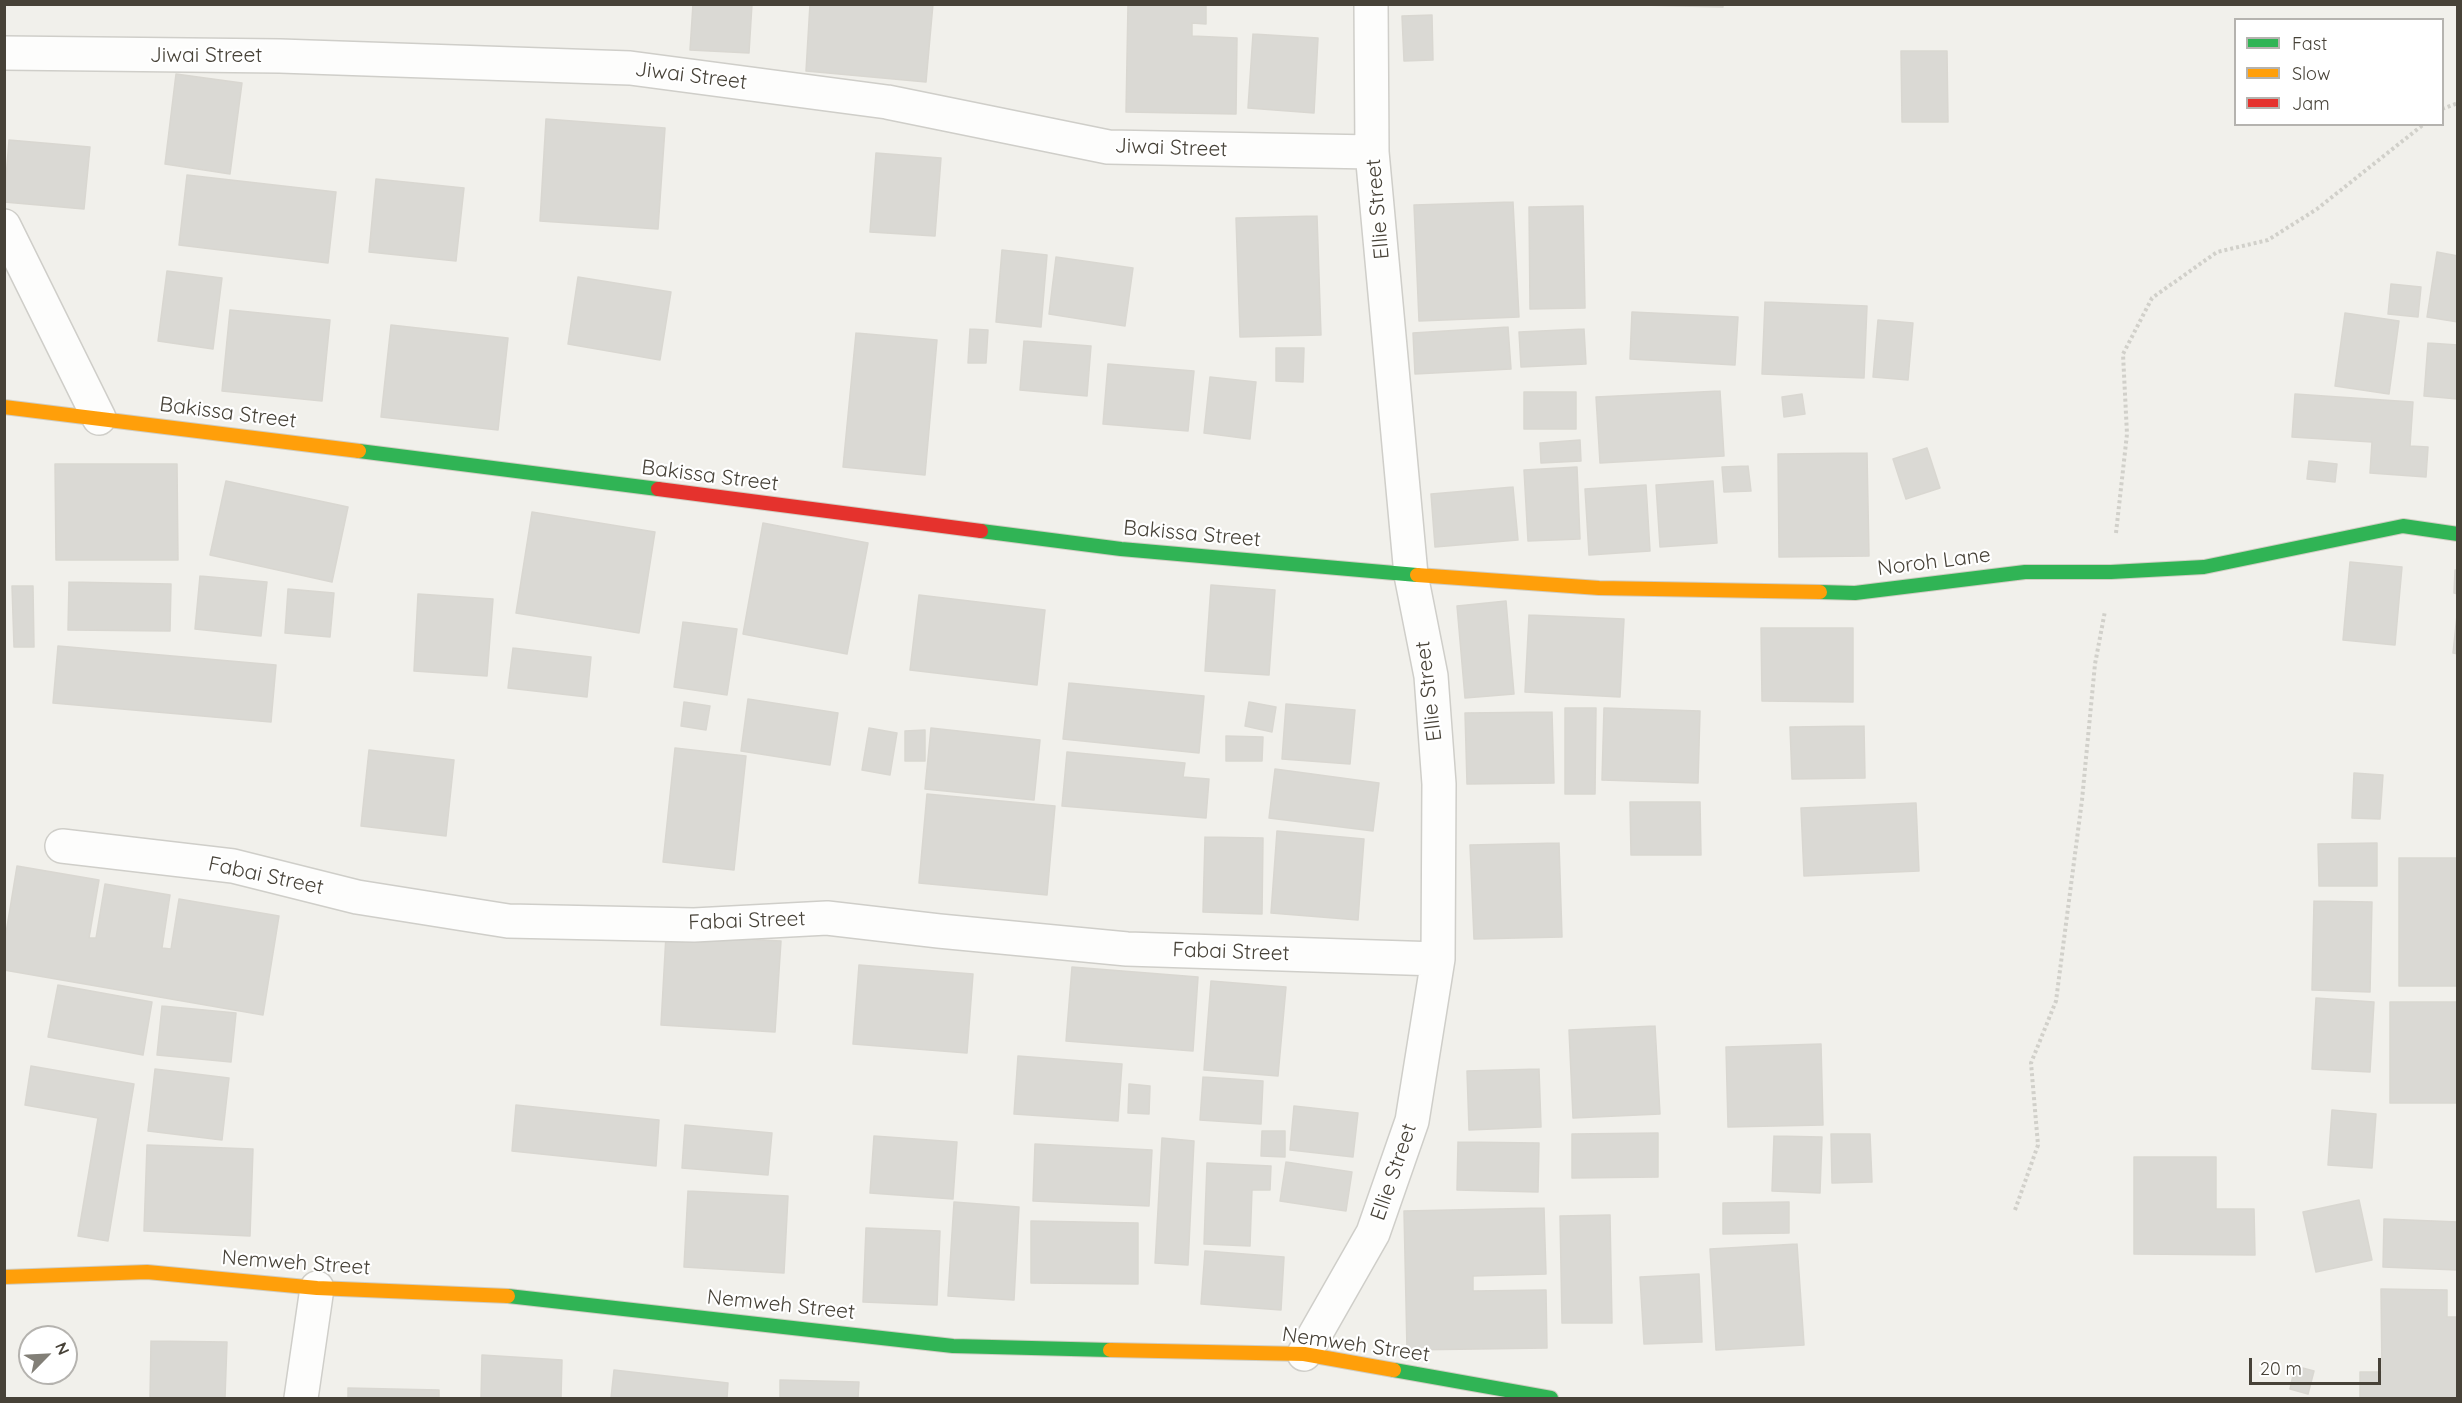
<!DOCTYPE html>
<style>
body{margin:0}
#map{position:relative;width:2462px;height:1403px;overflow:hidden;background:#f1f0eb;font-family:Quicksand,sans-serif}
canvas{display:block}
.frame{position:absolute;inset:0;border:6px solid #474238;pointer-events:none}
.legend{position:absolute;left:2234px;top:18px;width:210px;height:108px;box-sizing:border-box;background:#fff;border:2px solid #b5b3af;margin:0;padding:8px 10px;list-style:none;font-size:18px;color:#474238}
.legend li{display:flex;align-items:center;gap:12px;height:30px}
.legend b{width:30px;border:2px solid #b5b3af}
.north{position:absolute;left:18px;top:1325px;width:60px;height:60px;box-sizing:border-box;background:#fff;border:2px solid #b5b3af;border-radius:50%;rotate:66deg;font-size:16px;font-weight:700;line-height:24px;text-align:center;color:#474238}
.north::after{content:'';display:block;margin:auto;width:21px;height:27px;background:#827f77;clip-path:polygon(50% 0,100% 100%,50% 72%,0 100%)}
.scale{position:absolute;left:2249px;top:1358px;width:132px;height:27px;box-sizing:border-box;border:3px solid #474238;border-top:0;padding-left:8px;font-size:18px;line-height:21px;white-space:nowrap;color:#474238;-webkit-text-stroke:4px #fff;paint-order:stroke}
</style>
<div id="map">
<canvas width="2462" height="1403"></canvas>
<div class="frame"></div>
<ul class="legend">
<li><b style="height:8px;background:#30b455"></b>Fast</li>
<li><b style="height:8px;background:#ff9f0a"></b>Slow</li>
<li><b style="height:8px;background:#e5322d"></b>Jam</li>
</ul>
<div class="north">N</div>
<div class="scale">20 m</div>
</div>
<script>
const ctx = document.querySelector('canvas').getContext('2d');
ctx.lineJoin = 'round';
function fill(path, color) { ctx.fillStyle = color; ctx.fill(path, 'evenodd'); }
const shape = rows => new Path2D(rows.map(r => 'M' + r).join(''));
function trace(path, color, width, dash) { ctx.strokeStyle = color; ctx.lineWidth = width; ctx.lineCap = dash ? 'butt' : 'round'; ctx.setLineDash(dash || []); ctx.stroke(path); }
function drawText(font, color, halo, rows, align = 'center') {
  ctx.font = font + ' Quicksand,sans-serif'; ctx.lineWidth = 4.5; ctx.setLineDash([]); ctx.textBaseline = 'middle'; ctx.strokeStyle = halo; ctx.fillStyle = color; for (const [text, x, y, turn = 0] of rows) {
    ctx.save(); ctx.translate(x, y); ctx.rotate((+turn || 0) * Math.PI / 180); ctx.textAlign = isNaN(turn) ? turn : align; if (halo) ctx.strokeText(text, 0, 0); ctx.fillText(text, 0, 0); ctx.restore();
  }
}
const building = shape([
 [693,4,752,4,749,53,690,50,693,4],
 [810,4,933,4,926,82,806,71,810,4],
 [1128,4,1206,4,1206,24,1192,23,1192,36,1237,38,1236,114,1126,112,1128,4],
 [1641,4,1723,4,1723,7,1641,5,1641,4],
 [1432,15,1433,60,1404,61,1402,16,1432,15],
 [1253,34,1318,38,1314,113,1248,108,1253,34],
 [1901,51,1947,51,1948,122,1902,122,1901,51],
 [176,74,242,83,230,174,165,164,176,74],
 [546,119,665,128,658,229,540,221,546,119],
 [9,140,90,147,84,209,4,202,9,140],
 [876,153,941,158,935,236,870,232,876,153],
 [187,175,336,192,328,263,179,245,187,175],
 [376,179,464,188,456,261,369,252,376,179],
 [1513,202,1519,317,1419,321,1414,205,1513,202],
 [1583,206,1585,308,1530,309,1529,207,1583,206],
 [1317,216,1321,335,1240,337,1236,218,1317,216],
 [1002,250,1047,255,1041,327,996,322,1002,250],
 [2437,252,2458,256,2458,322,2427,317,2437,252],
 [1056,257,1133,268,1125,326,1049,314,1056,257],
 [167,271,222,278,213,349,158,341,167,271],
 [578,277,671,292,660,360,568,344,578,277],
 [2391,284,2421,287,2418,317,2388,314,2391,284],
 [1765,302,1867,306,1864,378,1762,374,1765,302],
 [230,310,330,320,322,401,222,391,230,310],
 [1632,312,1738,317,1735,365,1630,359,1632,312],
 [2345,313,2399,321,2389,394,2335,386,2345,313],
 [1878,320,1913,323,1908,380,1873,377,1878,320],
 [391,325,508,338,498,430,381,417,391,325],
 [1508,327,1511,369,1415,374,1413,333,1508,327],
 [970,329,988,330,986,363,968,363,970,329],
 [1584,329,1586,364,1521,367,1519,332,1584,329],
 [856,333,937,340,925,475,843,467,856,333],
 [1024,341,1091,346,1087,396,1020,390,1024,341],
 [2428,343,2458,345,2458,399,2424,396,2428,343],
 [1276,348,1304,348,1303,382,1276,381,1276,348],
 [1108,364,1194,371,1188,431,1103,424,1108,364],
 [1210,377,1256,382,1250,439,1204,433,1210,377],
 [1720,391,1724,456,1600,463,1596,397,1720,391],
 [1524,392,1576,392,1576,429,1524,429,1524,392],
 [1802,394,1805,414,1784,417,1782,397,1802,394],
 [2295,394,2413,402,2410,446,2428,447,2426,477,2370,473,2372,442,2292,437,2295,394],
 [1580,440,1581,461,1541,463,1540,443,1580,440],
 [1927,448,1940,488,1906,499,1893,459,1927,448],
 [1867,453,1869,556,1779,557,1778,454,1867,453],
 [2309,461,2337,464,2335,482,2307,479,2309,461],
 [55,464,177,464,178,560,56,560,55,464],
 [1748,466,1751,491,1724,492,1722,467,1748,466],
 [1577,467,1580,539,1528,541,1524,470,1577,467],
 [226,481,348,507,332,582,210,555,226,481],
 [1713,481,1717,543,1660,547,1656,485,1713,481],
 [1646,485,1650,551,1589,555,1585,489,1646,485],
 [1513,487,1518,540,1435,547,1431,494,1513,487],
 [532,512,655,532,639,633,516,613,532,512],
 [763,523,868,543,847,654,743,634,763,523],
 [2350,562,2402,567,2395,645,2343,640,2350,562],
 [2455,570,2458,570,2458,594,2454,593,2455,570],
 [200,576,267,582,261,636,195,629,200,576],
 [69,582,171,584,170,631,68,630,69,582],
 [1211,585,1275,590,1269,675,1205,671,1211,585],
 [12,586,33,586,34,647,14,647,12,586],
 [288,589,334,593,330,637,285,633,288,589],
 [418,594,493,599,487,676,414,671,418,594],
 [919,595,1045,610,1037,685,910,670,919,595],
 [1506,601,1514,694,1465,698,1457,606,1506,601],
 [1529,615,1624,619,1620,697,1525,692,1529,615],
 [2457,615,2458,616,2458,654,2453,653,2457,615],
 [683,622,737,629,727,695,674,687,683,622],
 [1761,628,1853,628,1853,702,1762,701,1761,628],
 [58,646,276,665,271,722,53,703,58,646],
 [513,648,591,657,587,697,508,688,513,648],
 [1069,683,1204,696,1199,753,1063,739,1069,683],
 [748,699,838,713,830,765,741,751,748,699],
 [684,702,710,706,706,730,681,726,684,702],
 [1249,702,1276,707,1272,732,1245,726,1249,702],
 [1286,704,1355,710,1350,764,1282,759,1286,704],
 [1565,708,1596,708,1595,794,1565,794,1565,708],
 [1604,708,1700,711,1698,783,1602,780,1604,708],
 [1552,712,1554,783,1467,784,1465,713,1552,712],
 [1864,726,1865,778,1792,779,1790,727,1864,726],
 [869,728,897,733,890,775,862,770,869,728],
 [931,728,1040,740,1034,800,925,789,931,728],
 [925,730,925,761,905,761,905,731,925,730],
 [1226,736,1263,737,1262,761,1226,761,1226,736],
 [675,748,746,756,734,870,663,862,675,748],
 [369,750,454,760,446,836,361,826,369,750],
 [1067,752,1185,763,1183,777,1209,779,1206,818,1062,806,1067,752],
 [1275,769,1379,783,1373,831,1269,818,1275,769],
 [2354,773,2383,775,2380,819,2352,818,2354,773],
 [927,794,1055,806,1047,895,919,883,927,794],
 [1630,802,1700,802,1701,855,1631,855,1630,802],
 [1916,803,1919,871,1804,876,1801,808,1916,803],
 [1277,831,1364,839,1358,920,1271,913,1277,831],
 [1205,837,1263,838,1262,914,1203,912,1205,837],
 [1559,843,1562,937,1474,939,1470,845,1559,843],
 [2377,843,2377,886,2319,886,2318,844,2377,843],
 [2399,858,2458,858,2458,986,2399,986,2399,858],
 [17,866,99,880,89,938,96,938,105,884,170,895,162,948,171,949,179,899,279,916,263,1015,4,970,4,945,17,866],
 [2314,901,2372,902,2370,992,2312,990,2314,901],
 [666,935,781,941,775,1032,661,1025,666,935],
 [859,965,973,974,967,1053,853,1044,859,965],
 [1072,967,1198,977,1193,1051,1066,1041,1072,967],
 [1211,981,1286,987,1278,1076,1204,1070,1211,981],
 [58,985,152,1002,143,1055,48,1037,58,985],
 [2316,998,2374,1002,2370,1072,2312,1069,2316,998],
 [2390,1002,2458,1002,2458,1103,2390,1103,2390,1002],
 [162,1006,236,1013,231,1062,157,1055,162,1006],
 [1655,1026,1660,1114,1573,1118,1569,1030,1655,1026],
 [1821,1044,1823,1125,1728,1127,1726,1047,1821,1044],
 [1018,1056,1122,1064,1118,1121,1014,1114,1018,1056],
 [31,1066,134,1084,108,1241,78,1236,98,1118,25,1105,31,1066],
 [155,1069,229,1078,222,1140,148,1131,155,1069],
 [1539,1069,1541,1127,1469,1130,1467,1071,1539,1069],
 [1203,1077,1263,1081,1261,1124,1200,1120,1203,1077],
 [1129,1084,1150,1086,1149,1114,1128,1113,1129,1084],
 [516,1105,659,1120,656,1166,512,1151,516,1105],
 [1294,1106,1358,1113,1353,1157,1290,1150,1294,1106],
 [2332,1110,2376,1114,2372,1168,2328,1165,2332,1110],
 [685,1125,772,1133,768,1175,682,1168,685,1125],
 [1262,1131,1285,1131,1285,1157,1261,1156,1262,1131],
 [1658,1133,1658,1177,1572,1178,1572,1134,1658,1133],
 [1831,1134,1870,1134,1872,1182,1832,1183,1831,1134],
 [874,1136,957,1142,953,1199,870,1193,874,1136],
 [1774,1136,1822,1137,1820,1193,1772,1191,1774,1136],
 [1162,1138,1194,1141,1188,1265,1155,1263,1162,1138],
 [1458,1142,1539,1143,1538,1192,1457,1190,1458,1142],
 [1035,1144,1152,1150,1149,1206,1033,1201,1035,1144],
 [147,1145,253,1149,250,1236,144,1231,147,1145],
 [2134,1157,2216,1157,2216,1209,2254,1209,2255,1255,2134,1254,2134,1157],
 [1286,1162,1352,1172,1346,1211,1280,1201,1286,1162],
 [1207,1163,1271,1166,1270,1190,1252,1190,1250,1246,1204,1244,1207,1163],
 [688,1191,788,1196,784,1273,684,1267,688,1191],
 [2359,1200,2372,1260,2316,1272,2303,1212,2359,1200],
 [954,1202,1019,1207,1014,1300,948,1296,954,1202],
 [1789,1202,1789,1233,1723,1234,1723,1203,1789,1202],
 [1544,1208,1546,1274,1473,1276,1473,1291,1546,1290,1547,1348,1407,1350,1404,1211,1544,1208],
 [1610,1215,1612,1323,1562,1323,1560,1216,1610,1215],
 [2384,1219,2458,1222,2458,1270,2383,1267,2384,1219],
 [1031,1221,1138,1223,1138,1284,1031,1283,1031,1221],
 [866,1228,940,1231,937,1305,863,1302,866,1228],
 [1797,1244,1804,1345,1716,1350,1710,1249,1797,1244],
 [1205,1251,1284,1257,1281,1310,1201,1304,1205,1251],
 [1699,1274,1702,1342,1644,1344,1640,1277,1699,1274],
 [2381,1289,2447,1290,2447,1317,2456,1317,2456,1398,2360,1398,2360,1372,2382,1372,2381,1289],
 [151,1341,227,1342,225,1398,150,1398,151,1341],
 [482,1355,562,1360,561,1398,481,1398,482,1355],
 [2295,1366,2314,1371,2308,1394,2290,1389,2295,1366],
 [614,1370,728,1383,727,1398,611,1398,614,1370],
 [780,1380,859,1382,858,1398,780,1398,780,1380],
 [348,1388,439,1390,439,1398,348,1398,348,1388]
]);
fill(building, '#dad9d4');
trace(building, '#d9d7d1', 1.5);
const street = shape([
 [4,53,280,56,630,68,887,102,1108,147,1372,152],
 [4,226,99,418],
 [62,846,233,866,357,897,508,921,694,925,827,918,939,931,1127,949,1438,959],
 [1304,1354,1373,1233,1412,1121,1438,959,1439,784,1431,676,1411,575,1372,152,1371,4],
 [301,1398,317,1288]
]);
const fast = shape([
 [359,451,658,489],
 [981,531,1121,549,1417,575],
 [1820,592,1855,593,2025,572,2111,572,2204,567,2403,526,2458,534],
 [508,1296,953,1346,1110,1350],
 [1394,1370,1551,1398]
]);
const slow = shape([
 [4,407,359,451],
 [1417,575,1599,588,1820,592],
 [4,1277,147,1272,317,1288,508,1296],
 [1110,1350,1304,1354,1394,1370]
]);
const jam = shape([
 [658,489,981,531]
]);
trace(street, '#cfcec9', 36);
trace(fast, '#d0cdc2', 16);
trace(slow, '#d0cdc2', 16);
trace(jam, '#d0cdc2', 16);
trace(shape([
 [2442,109,2458,103],
 [2116,533,2127,434,2123,354,2152,298,2217,252,2268,240,2317,209,2424,124],
 [2015,1210,2038,1145,2031,1063,2056,1001,2082,800,2095,664,2105,611]
]), '#d1d0ca', 4, [3, 3]);
trace(street, '#fdfdfc', 33);
trace(fast, '#30b455', 14);
trace(slow, '#ff9f0a', 14);
trace(jam, '#e5322d', 14);
drawText('21px', '#474238', '#fff', [
 ["Jiwai Street",206,56],
 ["Jiwai Street",691,76,7],
 ["Jiwai Street",1171,148,2],
 ["Ellie Street",1378,209,-95],
 ["Bakissa Street",228,413,7],
 ["Bakissa Street",710,476,7],
 ["Bakissa Street",1192,534,5],
 ["Noroh Lane",1934,562,-7],
 ["Ellie Street",1429,691,-97],
 ["Fabai Street",266,876,12],
 ["Fabai Street",747,921,-2],
 ["Fabai Street",1231,952,2],
 ["Ellie Street",1394,1172,-71],
 ["Nemweh Street",296,1263,4],
 ["Nemweh Street",781,1305,6],
 ["Nemweh Street",1356,1345,8]
]);
</script>
